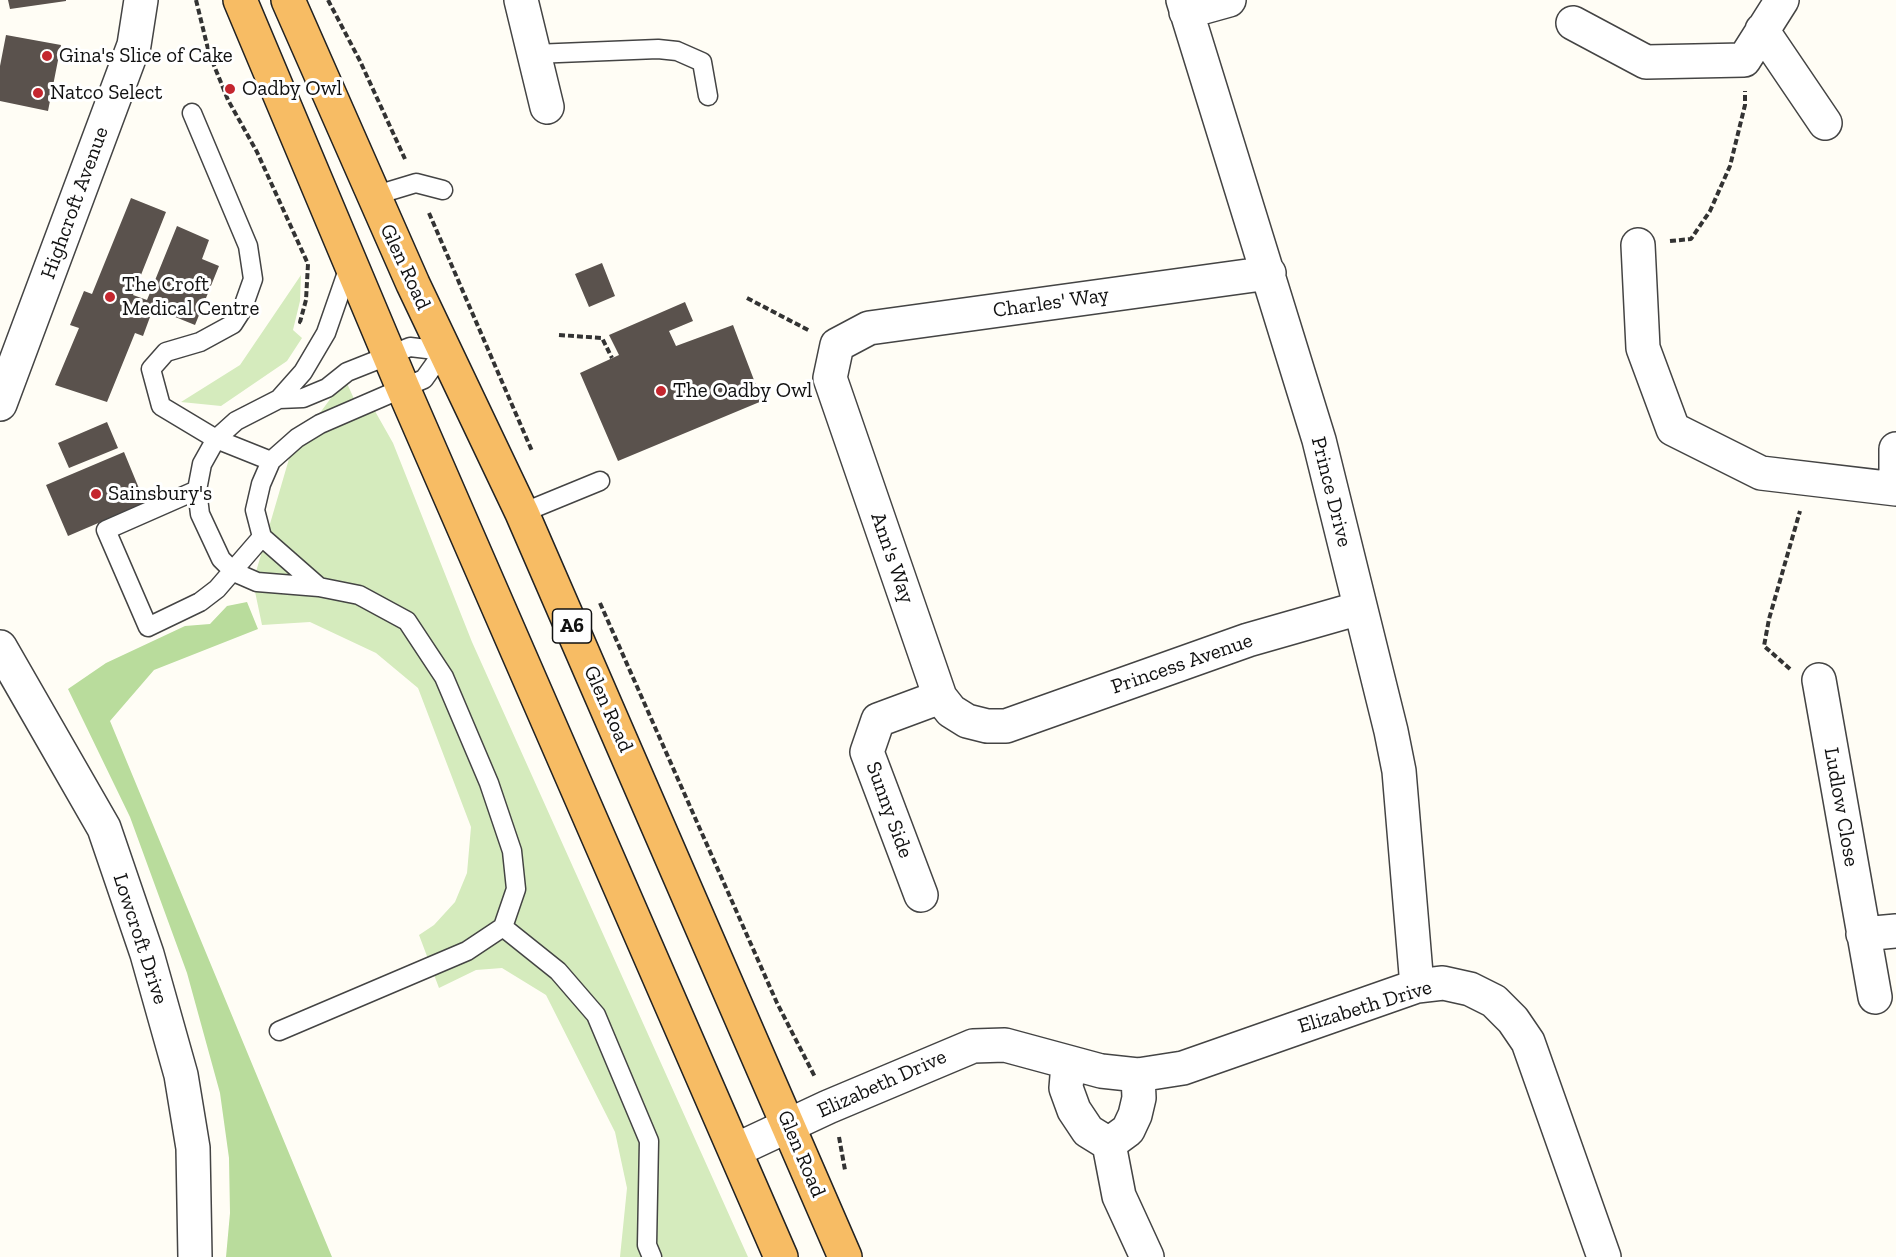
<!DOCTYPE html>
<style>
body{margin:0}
canvas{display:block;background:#fffdf5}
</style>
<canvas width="1896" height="1257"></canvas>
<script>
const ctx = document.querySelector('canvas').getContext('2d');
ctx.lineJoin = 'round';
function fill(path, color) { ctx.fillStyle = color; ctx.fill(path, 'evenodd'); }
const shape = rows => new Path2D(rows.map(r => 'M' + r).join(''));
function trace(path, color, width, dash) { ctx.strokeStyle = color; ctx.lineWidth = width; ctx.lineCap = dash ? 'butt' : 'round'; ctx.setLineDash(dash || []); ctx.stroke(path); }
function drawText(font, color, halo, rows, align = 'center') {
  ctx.font = font + ' "Zilla Slab",serif'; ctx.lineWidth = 6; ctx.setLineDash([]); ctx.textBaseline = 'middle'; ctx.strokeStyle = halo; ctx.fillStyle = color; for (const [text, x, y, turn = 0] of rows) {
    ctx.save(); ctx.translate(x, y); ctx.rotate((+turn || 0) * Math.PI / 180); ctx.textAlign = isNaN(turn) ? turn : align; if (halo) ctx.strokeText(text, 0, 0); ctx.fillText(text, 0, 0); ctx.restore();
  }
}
fill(shape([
 [301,275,300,301,293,330,302,338,287,361,221,406,181,402,240,365],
 [345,379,355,401,367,397,393,443,472,642,748,1257,620,1257,627,1188,615,1132,546,995,502,968,476,970,439,988,419,935,434,925,455,902,467,873,471,827,418,688,376,653,310,622,262,625,253,582,291,452]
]), '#d5ebbd');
fill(shape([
 [247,602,258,629,154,670,110,721,332,1257,226,1257,230,1213,229,1158,220,1093,187,973,130,817,68,689,106,663,185,626,210,624,227,606]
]), '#b9dc9c');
fill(shape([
 [8,0,66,0,66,1,10,9],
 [6,35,61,45,48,111,0,101,0,66],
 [131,198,166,212,133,295,147,300,177,226,209,240,202,259,219,266,195,325,148,306,144,315,150,317,143,336,135,333,107,402,55,385,79,328,70,325,84,291,92,294],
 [602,263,615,296,589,307,575,274],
 [685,302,693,321,669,331,676,346,733,325,762,401,618,461,580,373,619,355,609,335],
 [107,422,118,448,69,468,58,443],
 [124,452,145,503,68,536,46,485]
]), '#5a524d');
const service = shape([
 [534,54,658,49,677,51,702,62,708,96],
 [192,113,248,246,253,279,242,310,233,324,200,342,166,352,151,369,161,406,216,439,271,461],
 [373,196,416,183,443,190],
 [279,399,303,398,327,388,347,372,410,347,444,351,424,379,320,424,297,438,271,461,261,484,255,510,262,537,319,587],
 [197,490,106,530,148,627,200,602,217,589,262,537],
 [522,513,600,481],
 [503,927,558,971,596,1015,649,1141,647,1245,652,1257],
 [279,1031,467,951,503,927,516,889,512,851,489,783,444,677,407,621,359,595,319,587,257,582,234,572,221,559,200,514,197,490,202,464,216,439,236,421,279,399,303,372,326,333,350,264]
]);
const minor = shape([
 [521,0,547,107],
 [1183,0,1319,440,1391,731,1399,771,1417,986],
 [1186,12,1229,0],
 [1573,23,1646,62,1744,60,1782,0],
 [1762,30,1825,123],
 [1638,245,1643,348,1673,429,1761,473,1896,489],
 [1269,273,869,328,837,345,830,378,940,697,951,711,967,721,987,726,1006,726,1248,640,1360,608],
 [0,404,134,45,141,0],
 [1896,449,1896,478],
 [0,647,104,828,147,954,181,1075,193,1148,195,1257],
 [1819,680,1875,997],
 [921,895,867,752,878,720,940,697],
 [1863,934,1896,931],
 [1068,1064,1066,1088,1074,1110,1088,1131,1109,1144,1119,1196,1147,1257],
 [1109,1144,1128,1130,1135,1115,1139,1098,1138,1075],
 [736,1150,828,1107,973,1046,1005,1045,1101,1071,1138,1075,1183,1068,1417,986,1443,983,1470,989,1494,1001,1513,1020,1528,1042,1604,1257]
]);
const trunk = shape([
 [240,0,403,388,781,1257],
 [288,0,413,284,522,513,845,1257]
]);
trace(service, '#444', 21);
trace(minor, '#444', 36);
trace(trunk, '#222', 36);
trace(shape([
 [196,0,209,53,228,100,257,152,308,264,306,300,300,322,304,323],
 [328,0,360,61,405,159],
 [429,213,532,451],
 [1670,241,1691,239,1710,211,1730,166,1745,105,1745,91],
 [747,298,810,331],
 [559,335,602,338,612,358],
 [600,603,777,1003,815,1077],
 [1790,669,1764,646,1769,619,1800,511],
 [839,1137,845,1170]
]), '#333', 4, [6, 3]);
trace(service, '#fff', 18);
trace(minor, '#fff', 33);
trace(trunk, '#f7bc64', 33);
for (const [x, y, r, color] of [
 [47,56,6,"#c4262e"],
 [230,89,6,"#c4262e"],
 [38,93,6,"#c4262e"],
 [110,297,6,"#c4262e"],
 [661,391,6,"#c4262e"],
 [96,494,6,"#c4262e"]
]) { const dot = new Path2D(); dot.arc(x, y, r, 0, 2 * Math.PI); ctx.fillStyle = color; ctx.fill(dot); trace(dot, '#fff', 2); }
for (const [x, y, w] of [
 [572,626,39]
]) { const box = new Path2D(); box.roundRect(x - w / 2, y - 17, w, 34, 4.5); ctx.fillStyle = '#fff'; ctx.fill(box); trace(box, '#111', 1.5); }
drawText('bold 20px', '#111', null, [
 ["A6",572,626]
]);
drawText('21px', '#111', '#fff', [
 ["Gina's Slice of Cake",59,56],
 ["Oadby Owl",242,89],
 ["Natco Select",50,93],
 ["The Croft",122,285],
 ["Medical Centre",122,309],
 ["The Oadby Owl",673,391],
 ["Sainsbury's",108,494]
], 'left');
drawText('21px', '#111', '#fff', [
 ["Highcroft Avenue",75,203,-70],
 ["Glen Road",405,267,65],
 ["Charles' Way",1051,303,-8],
 ["Prince Drive",1331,492,76],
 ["Ann's Way",892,558,71],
 ["Princess Avenue",1182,664,-19],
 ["Glen Road",608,709,66],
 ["Ludlow Close",1841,807,80],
 ["Sunny Side",889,810,70],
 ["Lowcroft Drive",140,939,72],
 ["Elizabeth Drive",1365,1007,-17],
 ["Elizabeth Drive",882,1084,-24],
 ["Glen Road",801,1154,67]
]);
</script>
